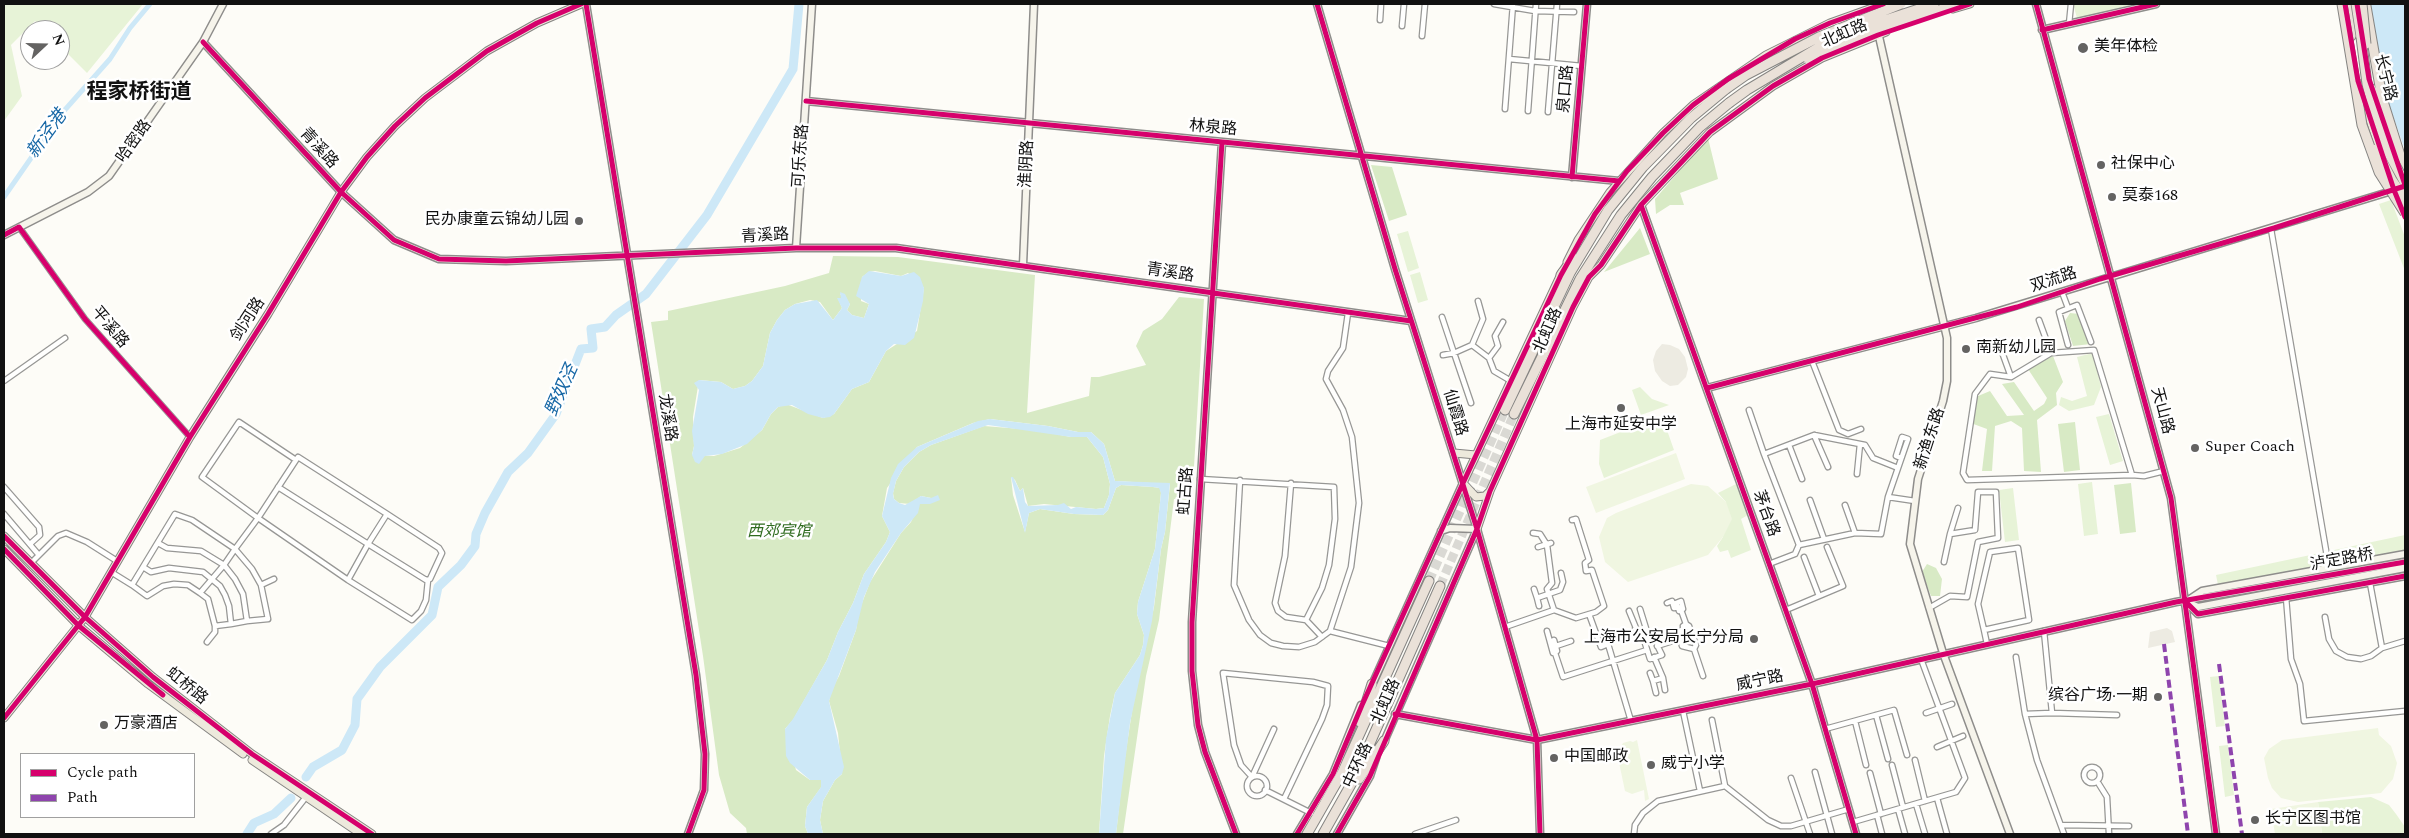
<!DOCTYPE html>
<meta charset="utf-8">
<style>
body{margin:0}
#map{position:relative;width:2409px;height:838px;overflow:hidden;background:#fdfcf7;font-family:Spectral,serif}
canvas{display:block}
.frame{position:absolute;inset:0;border:5px solid #111;pointer-events:none}
.legend{position:absolute;left:20px;top:753px;width:175px;height:65px;box-sizing:border-box;background:#fff;border:1px solid #a0a0a0;margin:0;padding:6px 9px;list-style:none;font-size:15px;color:#111}
.legend li{display:flex;align-items:center;gap:10px;height:25px}
.legend b{width:25px;border:1px solid #a0a0a0}
.north{position:absolute;left:20px;top:20px;width:50px;height:50px;box-sizing:border-box;background:#fff;border:1px solid #a0a0a0;border-radius:50%;rotate:69deg;font-size:14px;font-weight:700;line-height:20px;text-align:center;color:#111}
.north::after{content:'';display:block;margin:auto;width:18px;height:22px;background:#646362;clip-path:polygon(50% 0,100% 100%,50% 72%,0 100%)}
</style>
<div id="map">
<canvas width="2409" height="838"></canvas>
<div class="frame"></div>
<ul class="legend">
<li><b style="height:6px;background:#d6006c"></b>Cycle path</li>
<li><b style="height:6px;background:#8e44ad"></b>Path</li>
</ul>
<div class="north">N</div>
</div>
<script>
const ctx = document.querySelector('canvas').getContext('2d');
ctx.lineJoin = 'round';
function fill(path, color) { ctx.fillStyle = color; ctx.fill(path, 'evenodd'); }
const shape = rows => new Path2D(rows.map(r => 'M' + r).join(''));
function trace(path, color, width, dash) { ctx.strokeStyle = color; ctx.lineWidth = width; ctx.lineCap = dash ? 'butt' : 'round'; ctx.setLineDash(dash || []); ctx.stroke(path); }
function drawText(font, color, halo, rows, align = 'center') {
  ctx.font = font + ' Spectral,"Noto Sans SC",serif'; ctx.lineWidth = 5; ctx.setLineDash([]); ctx.textBaseline = 'middle'; ctx.strokeStyle = halo; ctx.fillStyle = color; for (const [text, x, y, turn = 0] of rows) {
    ctx.save(); ctx.translate(x, y); ctx.rotate((+turn || 0) * Math.PI / 180); ctx.textAlign = isNaN(turn) ? turn : align; if (halo) ctx.strokeText(text, 0, 0); ctx.fillText(text, 0, 0); ctx.restore();
  }
}
fill(shape([
 [4,4,143,4,87,73,60,46,60,30,44,30,35,21,11,45,22,96,4,121],
 [2073,4,2129,4,2130,7,2077,18],
 [2391,200,2405,237,2405,271,2379,204],
 [1408,231,1419,268,1408,272,1397,234],
 [1420,272,1428,300,1418,303,1410,275],
 [2093,353,2101,387,2094,405,2069,411,2059,405,2061,397,2072,401,2087,396,2077,357],
 [1640,387,1652,399,1669,405,1641,415,1632,390],
 [2109,414,2123,461,2110,465,2096,417],
 [1662,416,1674,450,1604,478,1599,464,1600,440],
 [2092,482,2098,534,2084,536,2078,484],
 [1736,484,1748,515,1741,519,1751,550,1731,558,1728,550,1720,552,1717,546,1723,537,1726,502,1718,493],
 [2013,488,2019,540,2005,542,1999,490],
 [2405,535,2405,550,2218,585,2216,575],
 [2219,676,2225,726,2216,727,2210,677],
 [2228,745,2234,795,2225,797,2219,746],
 [2371,797,2389,805,2396,814,2405,827,2405,834,2322,834,2318,802]
]), '#e7f3d7');
fill(shape([
 [1708,138,1718,179,1680,193,1684,205,1670,205,1656,214,1655,199],
 [1371,165,1392,167,1407,215,1389,221],
 [1640,228,1650,254,1604,272],
 [833,256,898,257,1035,275,1027,413,1089,396,1091,377,1099,377,1146,365,1136,346,1143,331,1162,319,1179,297,1204,299,1192,500,1174,499,1159,620,1146,676,1123,834,1116,834,1123,771,1135,691,1154,607,1161,549,1165,532,1170,484,1115,481,1104,444,1091,432,1078,432,1048,426,990,419,973,423,917,447,887,488,882,516,890,532,886,542,864,574,853,603,838,632,827,660,793,720,785,729,796,770,810,780,821,780,822,786,807,807,805,826,808,834,747,834,746,828,730,813,719,775,703,656,651,322,668,320,668,311,785,286,829,273],
 [875,271,901,276,908,273,924,288,917,331,886,351,869,382,852,389,834,414,823,418,786,404,778,407,771,414,762,430,740,448,714,456,692,455,694,446,693,417,699,380,721,382,733,389,745,386,752,381,763,366,770,333,777,320,785,310,795,304,810,300,820,302,833,320,842,308,838,298,842,298,840,293,850,304,847,310,852,315,864,318,869,304,861,301,862,277,869,272],
 [2070,313,2079,314,2091,344,2073,346,2065,321],
 [2053,356,2063,382,2056,393,2057,405,2037,420,2041,472,2024,471,2022,428,2011,421,1995,426,1992,471,1982,471,1987,429,1968,422,1971,399,1990,391,2007,416,2024,415,2002,384,2014,382,2034,411,2044,404,2047,398,2028,369],
 [2075,422,2080,470,2064,472,2058,424],
 [984,426,1034,430,1071,437,1087,437,1103,457,1110,484,1109,495,1104,508,1096,509,1044,504,1028,506,1023,488,1020,491,1015,480,1011,477,1013,495,1025,532,1029,513,1040,509,1074,514,1103,515,1108,510,1116,488,1121,485,1153,487,1160,488,1161,493,1155,549,1138,602,1137,614,1144,635,1143,645,1140,655,1115,693,1110,716,1104,756,1099,834,823,834,820,820,823,801,835,780,842,774,838,733,829,701,832,689,839,676,856,630,859,611,870,582,901,533,911,522,919,504,931,498,921,496,910,504,899,503,894,499,893,493,896,481,904,467,919,452,931,445],
 [2131,483,2136,532,2120,534,2114,485],
 [1927,564,1936,568,1942,579,1940,596,1931,596,1922,572]
]), '#d8eac5');
fill(shape([
 [1676,453,1685,479,1596,513,1586,487],
 [1691,484,1708,486,1726,502,1732,519,1723,537,1708,555,1628,582,1605,562,1599,537,1607,518,1616,513],
 [2378,728,2379,735,2391,746,2397,763,2393,779,2381,793,2298,802,2281,798,2272,788,2268,778,2264,758,2269,749,2282,740],
 [1637,740,1649,799,1645,801,1644,790,1632,794,1625,791,1617,753,1623,743,1630,741,1633,742],
 [2318,802,2322,834,2275,834,2271,809]
]), '#f0f6e1');
fill(shape([
 [1662,344,1670,345,1679,349,1685,357,1688,369,1686,377,1678,385,1670,386,1662,381,1655,371,1653,360,1656,351],
 [2167,628,2172,631,2175,642,2148,648,2150,632]
]), '#edebe2');
fill(shape([
 [2370,4,2405,4,2405,150,2380,79],
 [869,271,901,276,914,272,920,277,924,288,923,301,914,338,905,345,894,344,886,351,869,382,852,389,834,414,830,417,823,418,808,414,792,405,778,407,771,414,762,430,747,444,722,454,705,456,699,464,695,462,692,455,694,446,692,431,699,390,694,383,699,380,721,382,733,389,745,386,752,381,763,366,770,333,777,320,785,310,795,304,817,300,833,320,842,308,837,298,841,298,840,292,845,294,850,304,847,310,852,315,864,318,869,304,856,296,862,277],
 [990,419,1048,426,1078,432,1091,432,1104,444,1115,481,1170,483,1165,532,1161,549,1152,621,1130,723,1116,834,1099,834,1106,739,1115,693,1140,655,1143,645,1144,635,1137,614,1138,602,1155,549,1161,493,1159,488,1153,487,1121,485,1116,488,1108,510,1103,515,1074,514,1040,509,1029,513,1025,533,1011,477,1013,477,1020,491,1023,488,1025,502,1028,506,1058,505,1064,503,1071,509,1076,507,1096,509,1104,508,1109,495,1110,484,1103,457,1087,437,1071,437,988,425,931,445,919,452,904,467,896,481,893,494,894,499,899,503,905,505,921,496,931,498,938,495,940,500,930,504,920,504,918,513,901,533,875,572,864,597,856,630,829,701,844,767,842,774,835,780,823,801,820,820,823,834,808,834,805,826,807,807,821,787,821,780,810,780,790,763,786,756,785,729,793,719,827,660,838,632,853,603,864,574,886,542,890,532,882,516,891,478,898,464,917,447,978,421]
]), '#cde8f7');
trace(shape([
 [4,197,63,112,110,59,130,28,150,4]
]), '#cde8f7', 5);
trace(shape([
 [306,777,313,767,342,750,355,725,357,699,380,667,432,615,438,587,461,565,475,546,476,534,485,513,508,472,528,453,556,414,581,349,593,348,591,329,605,327,616,315,646,294,707,215,793,69,799,4],
 [247,834,254,823,274,814,291,798]
]), '#cde8f7', 9);
trace(shape([
 [1429,581,1505,410],
 [1440,586,1514,414]
]), '#dad9d4', 9, [9, 4.5]);
const street = shape([
 [1494,4,1535,11,1574,12],
 [1380,20,1381,4],
 [2069,24,2071,4],
 [1402,26,1404,4],
 [1422,36,1425,4],
 [1509,59,1582,66],
 [1505,109,1513,4],
 [1528,111,1536,4],
 [1548,112,1557,4],
 [19,227,85,319,190,437],
 [2271,229,2329,568],
 [2062,292,2068,308],
 [1478,301,1483,319,1472,345,1489,358,1494,371,1511,381],
 [1442,317,1454,353,1472,345],
 [2039,320,2051,353],
 [1998,341,2011,377],
 [2068,345,2059,312,2077,305,2091,342],
 [1443,355,1454,353,1471,403],
 [1489,358,1498,346,1495,336,1503,322],
 [1812,361,1839,430,1848,434,1861,429],
 [4,381,65,338],
 [1749,410,1764,454],
 [1814,435,1828,467],
 [1789,445,1802,479],
 [1901,458,1896,456,1902,437,1908,439,1888,497,1915,501],
 [296,460,298,457,387,514,439,548,442,553,430,579,426,580,368,544,387,514],
 [1857,474,1860,444],
 [2132,475,1967,480,1963,473,1975,394,1990,374,2011,377,2051,353,2094,350,2132,475,2144,476,2164,471],
 [1200,479,1334,487,1335,519,1329,565,1322,588,1306,620],
 [1240,480,1234,585,1249,620,1260,635,1271,643,1283,646,1299,647,1315,642,1330,631,1351,567,1359,503,1352,437,1343,410,1326,379,1328,371,1343,348,1348,313],
 [1291,483,1285,556,1275,603,1278,611,1286,617,1306,620,1322,637],
 [4,487,39,527,40,535,30,544],
 [278,487,368,544,348,580,412,620,421,611,426,600,428,580],
 [1888,497,1881,534,1855,533,1799,545,1764,454,1814,435,1865,445,1873,458,1898,468],
 [1810,500,1824,539],
 [1845,505,1855,533],
 [4,514,38,554],
 [1950,534,1958,508],
 [1538,547,1551,543],
 [1804,557,1819,596],
 [31,563,58,536,66,533,87,542,117,561],
 [1769,564,1795,554,1799,545],
 [143,567,151,572,169,568,203,572,220,586,225,595,229,606,231,624,247,621],
 [111,572,132,585,175,514,192,520,235,549,252,569,261,585,268,619,247,621,243,594,235,579,224,565,235,549,258,518,262,512,296,460,239,422,202,477,258,518,348,580],
 [2370,583,2382,648,2405,641],
 [132,585,147,596,163,586,174,584,188,585,200,593,224,565,201,551,167,548,158,543],
 [261,585,274,579],
 [1534,589,1537,598,1560,590,1563,582,1561,573],
 [200,593,208,599,215,626,231,624],
 [2286,597,2291,659,2300,684,2304,721,2405,711],
 [1537,598,1539,606],
 [1667,603,1672,601,1674,608,1678,607,1676,603,1681,601,1683,609,1679,611,1678,607],
 [1929,608,1950,596,1967,597,1978,542,1998,538,1996,492,1978,492,1975,530,1950,534,1944,562],
 [1640,609,1649,638,1656,636,1658,647,1662,655,1650,659,1644,640,1649,638],
 [1554,610,1576,618,1596,612,1604,606,1592,570,1586,571,1585,563,1589,560,1576,519,1572,520],
 [1681,610,1686,624,1683,626,1684,629,1689,626,1686,624],
 [1786,610,1843,586,1827,547],
 [1629,611,1636,628,1635,629],
 [1589,614,1601,647,1608,644,1631,721],
 [2325,617,2329,639,2336,651,2347,657,2361,659,2371,656,2382,648],
 [1505,627,1554,610,1547,589,1552,583,1547,545,1540,534,1533,533],
 [1684,628,1679,632,1682,646,1694,649,1696,645,1689,626],
 [1984,630,2029,620,2018,548,1990,552,1978,604,1984,630,1987,644],
 [1330,631,1389,646],
 [1547,631,1550,642],
 [207,642,215,632,215,626],
 [1556,646,1571,641],
 [1657,646,1679,639],
 [1694,649,1703,676],
 [1555,653,1557,651,1554,640,1550,642,1553,653,1555,653,1563,677,1647,650],
 [1654,657,1663,678,1665,690],
 [2016,657,2025,714,2052,713,2044,631],
 [1650,673,1653,681,1663,678],
 [1653,681,1656,693],
 [1683,711,1700,791],
 [1926,713,1952,704],
 [2052,713,2117,715],
 [2025,714,2037,760,2064,834],
 [1876,715,1888,759],
 [1712,720,1725,786],
 [1855,721,1866,765],
 [1274,729,1252,777,1241,765,1234,745,1223,673,1313,682,1328,686,1327,705,1322,719,1284,799],
 [1825,729,1894,710,1907,755],
 [1937,747,1963,736],
 [1915,760,1925,801],
 [1892,765,1903,807],
 '2084 775a8 8 0 1 1 16 0a8 8 0 1 1-16 0Z',
 [1815,772,1832,834],
 [1870,773,1881,814],
 '1247 786a10 10 0 1 1 20 0a10 10 0 1 1-20 0Z',
 [1791,778,1810,834],
 [2097,781,2107,797,2109,834],
 [1265,790,1311,813],
 [1937,798,1947,834],
 [1916,804,1925,834],
 [1898,809,1905,834],
 [1877,815,1882,834],
 [1853,822,1956,792,1965,778,1921,659],
 [2061,825,2129,826],
 [271,834,284,825,306,797],
 [1415,834,1456,820],
 [1634,834,1635,825,1643,813,1658,801,1725,786,1768,820,1781,826,1791,826,1849,809]
]);
const secondary = shape([
 [586,4,696,675,705,754,704,790,688,834],
 [1317,4,1395,269,1477,529,1537,740,1540,834],
 [2036,4,2171,498,2216,834],
 [2042,30,2156,4],
 [1878,32,1947,338,1947,381,1943,401,1918,479,1910,544,1943,653,2010,834],
 [203,42,341,192,394,240,439,259,506,261,796,248,896,248,1411,321],
 [806,101,1619,181],
 [1222,142,1192,622,1192,671,1198,725,1205,752,1236,834],
 [1572,177,1587,4],
 [1641,205,1812,684,1856,834],
 [4,235,88,192,109,176,203,42,223,4],
 [796,248,812,4],
 [1023,265,1034,4],
 [1707,388,1976,318,2395,190],
 [2187,601,2202,591,2405,554],
 [2186,602,2198,614,2405,576],
 [2189,603,2198,607,2405,568],
 [1371,687,1463,483],
 [1395,714,1537,740,1812,684,2176,602,2405,562],
 [1383,744,1477,529,1450,528,1441,531],
 [1297,834,1333,774,1361,705],
 [1337,834,1370,776,1376,758]
]);
const primary = shape([
 [1953,9,1970,4],
 [2358,83,2381,154],
 [2372,88,2398,163],
 [1567,262,1578,240,1610,192,1663,133,1693,105,1766,55,1830,23,1883,4],
 [1454,453,1476,455],
 [1490,491,1485,496,1476,497,1463,483,1562,272],
 [1477,529,1490,491,1573,307,1589,277,1601,265,1641,205,1710,132,1773,86,1822,58,1886,32],
 [4,536,85,617,153,677,252,754,372,834],
 [4,549,79,626,148,684,243,754],
 [4,718,85,617,190,437,268,314,341,192,367,157,395,126,425,98,487,51,537,23,581,4],
 [252,760,361,834]
]);
const highway = shape([
 [2346,4,2351,36],
 [2356,4,2361,37],
 [2366,6,2382,98,2405,171],
 [1561,275,1573,258],
 [1505,410,1570,273,1608,210,1643,167,1691,118,1726,89],
 [1514,414,1580,279,1621,215,1652,177,1700,127,1729,103],
 [1360,722,1372,684],
 [1359,779,1384,741],
 [1307,834,1342,773,1429,581],
 [1323,834,1354,779,1440,586]
]);
trace(street, '#979795', 7);
trace(secondary, '#8e8d8b', 9);
trace(primary, '#858482', 9);
trace(highway, '#858482', 11);
trace(street, '#fffffe', 4.5);
trace(secondary, '#f6f4eb', 6);
trace(primary, '#ede9dc', 7);
trace(highway, '#eae1d8', 9);
const highwayBridge = shape([
 [2342,4,2362,125,2379,172,2405,213],
 [2362,4,2366,44],
 [2361,37,2367,84,2376,120,2388,152,2405,183],
 [1808,59,1866,34,1958,4],
 [1726,89,1746,75,1819,37,1901,4],
 [1729,103,1747,90,1819,47,1873,24,1934,4],
 [2376,149,2392,180,2405,199]
]);
trace(highwayBridge, '#858482', 11, []);
trace(highwayBridge, '#eae1d8', 9);
trace(shape([
 [2164,644,2188,834],
 [2219,664,2242,834]
]), '#8e44ad', 4, [8, 4]);
trace(shape([
 [586,4,696,675,705,754,704,790,688,834],
 [1317,4,1395,269,1477,529,1537,740,1540,834],
 [2036,4,2171,498,2216,834],
 [2345,4,2358,81,2394,190,2405,217],
 [2357,4,2369,79,2405,185],
 [2042,30,2156,4],
 [203,42,341,192,394,240,439,259,506,261,796,248,896,248,1411,321],
 [806,101,1619,181],
 [1222,142,1192,622,1192,671,1198,725,1205,752,1236,834],
 [1572,177,1587,4],
 [1641,205,1812,684,1856,834],
 [4,235,19,227,85,319,190,437],
 [1707,388,2017,307,2100,279,2274,228,2405,186],
 [4,536,85,617,153,677,252,754,372,834],
 [4,549,79,626,163,695],
 [2186,602,2198,614,2405,576],
 [1395,714,1537,740,1812,684,2176,602,2405,562],
 [4,718,85,617,190,437,268,314,341,192,367,157,395,126,425,98,487,51,537,23,581,4],
 [1297,834,1333,774,1362,705,1463,483,1561,275,1595,214,1627,171,1663,133,1693,105,1728,79,1795,39,1830,23,1883,4],
 [1337,834,1370,776,1477,529,1490,491,1573,307,1589,277,1601,265,1641,205,1710,132,1773,86,1822,58,1878,35,1970,4]
]), '#d6006c', 5);
for (const [x, y, r, color] of [
 [2083,48,6,"#646362"],
 [2101,165,5,"#646362"],
 [2112,197,5,"#646362"],
 [579,221,5,"#646362"],
 [1966,349,5,"#646362"],
 [1621,408,5,"#646362"],
 [2195,448,5,"#646362"],
 [1754,639,5,"#646362"],
 [2158,697,5,"#646362"],
 [104,725,5,"#646362"],
 [1554,758,5,"#646362"],
 [1651,765,5,"#646362"],
 [2255,820,5,"#646362"]
]) { const dot = new Path2D(); dot.arc(x, y, r, 0, 2 * Math.PI); ctx.fillStyle = color; ctx.fill(dot); trace(dot, '#fff', 2); }
drawText('16px', '#111', '#fff', [
 ["北虹路",1845,35,-23],
 ["长宁路",2384,78,76],
 ["泉口路",1567,89,-85],
 ["林泉路",1213,129,5],
 ["哈密路",135,142,-55],
 ["青溪路",318,149,48],
 ["可乐东路",802,156,-86],
 ["淮阴路",1028,164,-87],
 ["青溪路",765,237,-3],
 ["青溪路",1170,274,9],
 ["双流路",2054,281,-18],
 ["剑河路",249,320,-57],
 ["平溪路",109,328,50],
 ["北虹路",1549,331,-66],
 ["天山路",2161,411,75],
 ["仙霞路",1454,413,73],
 ["龙溪路",666,418,81],
 ["新渔东路",1931,439,-72],
 ["虹古路",1187,491,-86],
 ["茅台路",1765,514,70],
 ["泸定路桥",2342,561,-10],
 ["威宁路",1760,682,-12],
 ["虹桥路",186,687,39],
 ["北虹路",1387,702,-66],
 ["中环路",1359,766,-65]
]);
drawText('16px', '#111', '#fff', [
 ["美年体检",2094,48],
 ["社保中心",2111,165],
 ["莫泰168",2122,197],
 ["民办康童云锦幼儿园",569,221,"right"],
 ["南新幼儿园",1976,349],
 ["上海市延安中学",1621,426,"center"],
 ["Super Coach",2205,448],
 ["上海市公安局长宁分局",1744,639,"right"],
 ["缤谷广场·一期",2148,697,"right"],
 ["万豪酒店",114,725],
 ["中国邮政",1564,758],
 ["威宁小学",1661,765],
 ["长宁区图书馆",2265,820]
], 'left');
drawText('italic 16px', '#2f6b1f', '#fff', [
 ["西郊宾馆",779,533]
]);
drawText('italic 18px', '#1768a6', '#fff', [
 ["新泾港",48,135,-54],
 ["野奴泾",563,391,-66]
]);
drawText('bold 21px', '#111', '#fff', [
 ["程家桥街道",139,94]
]);
</script>
